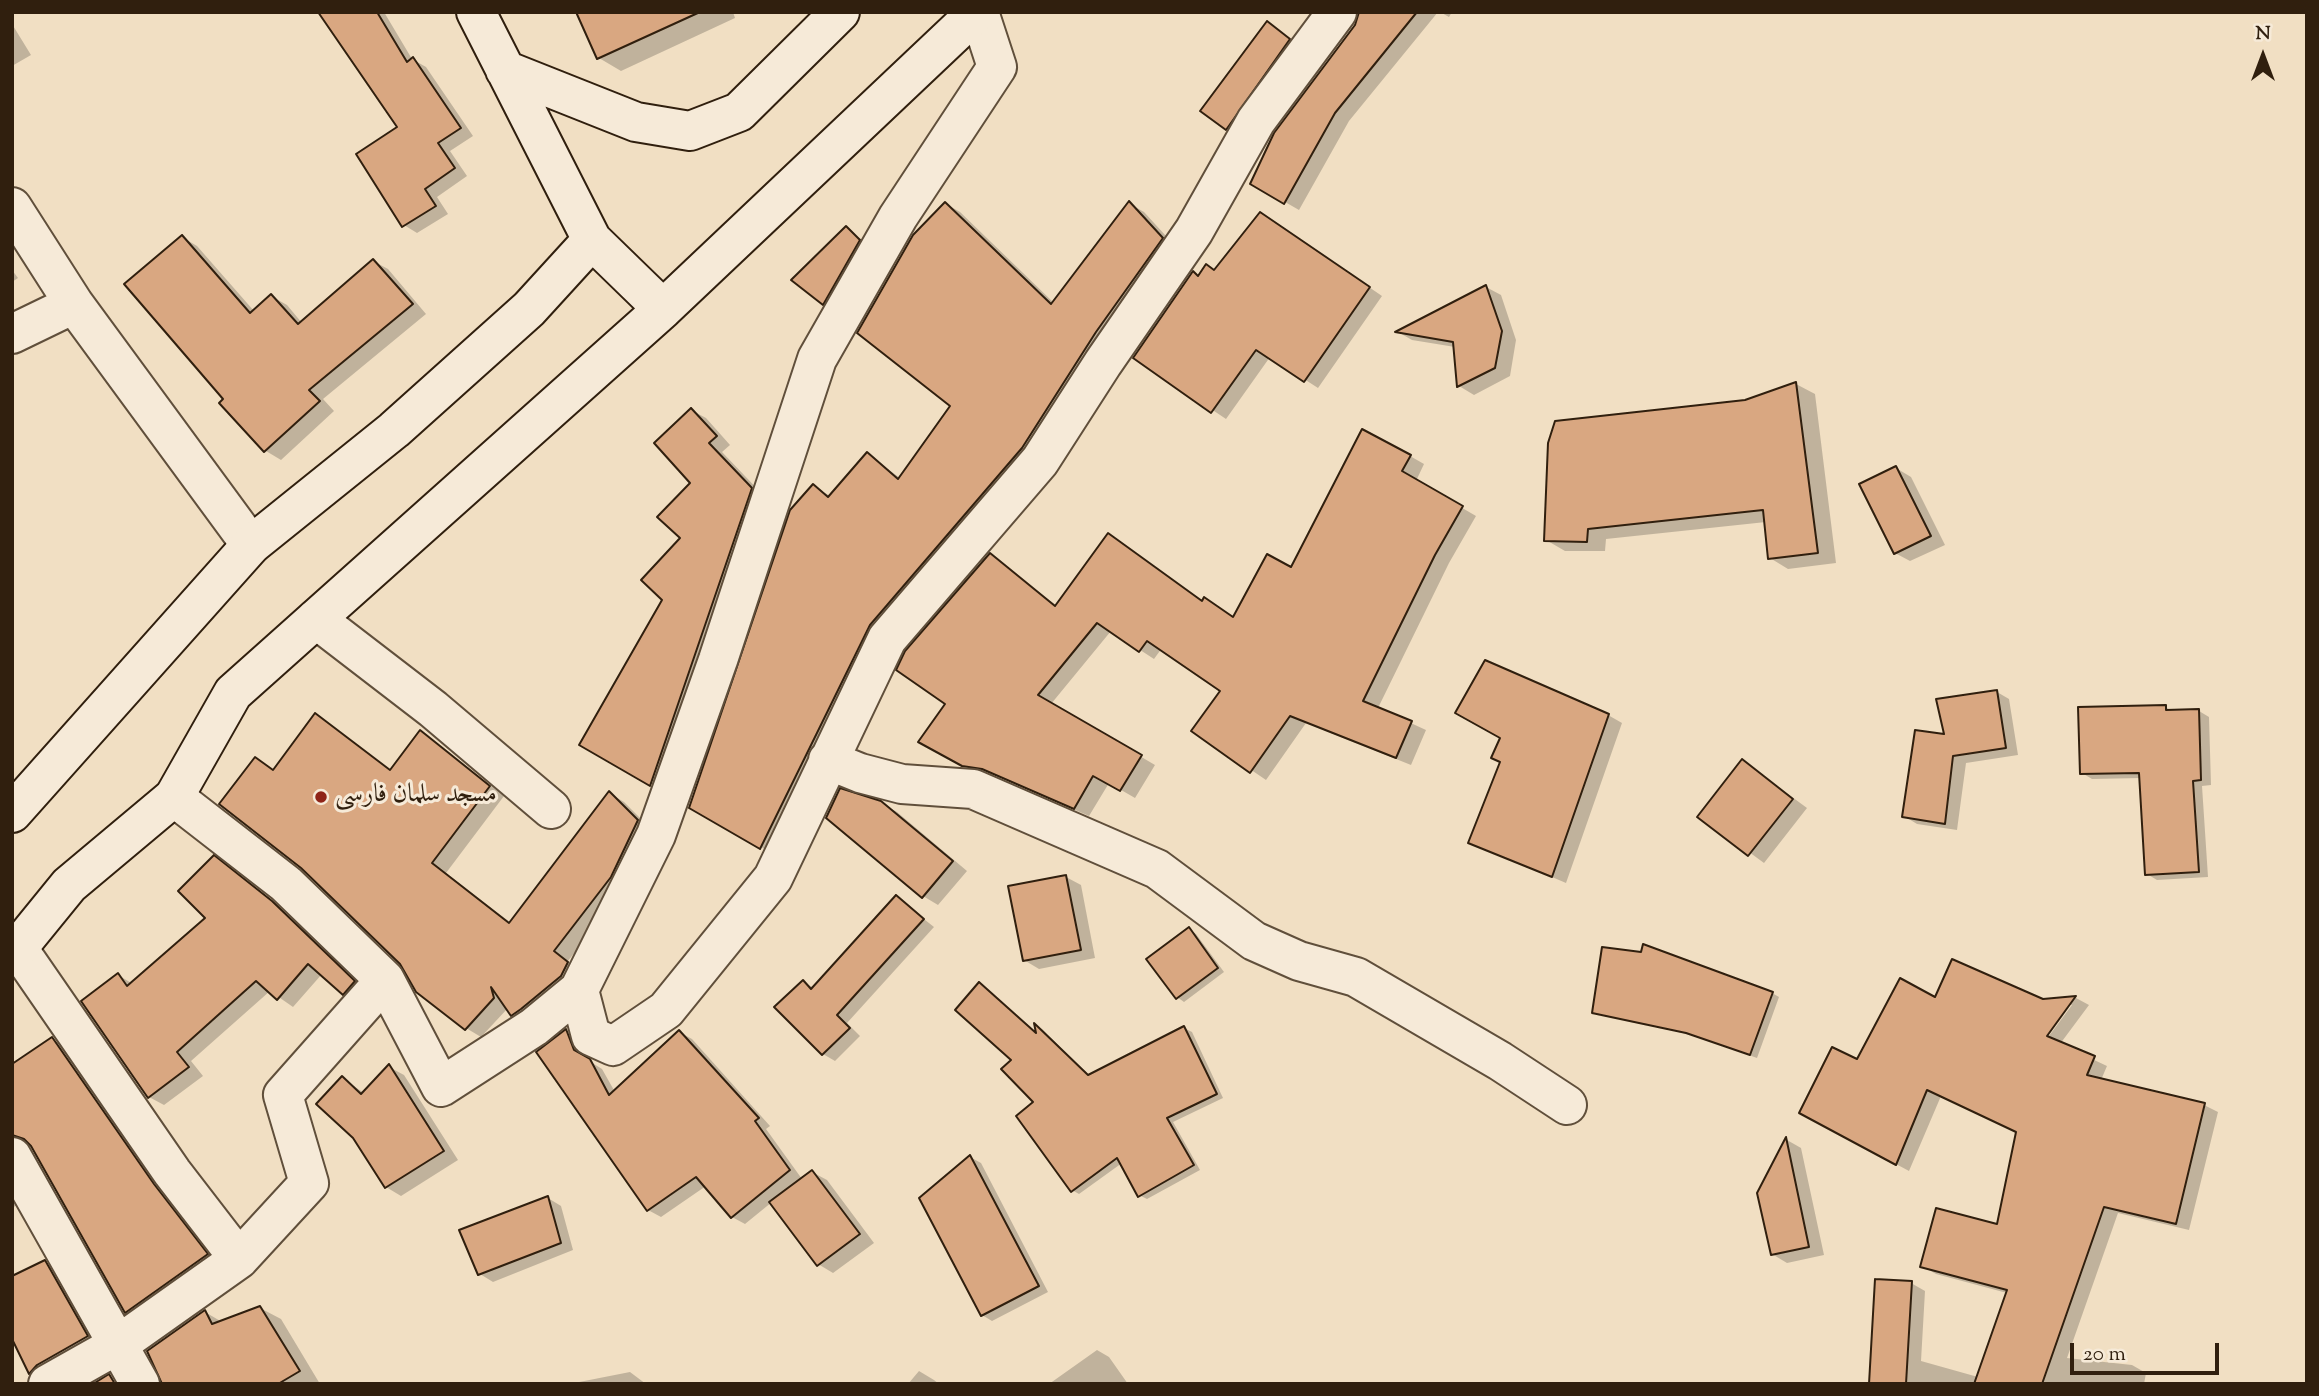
<!DOCTYPE html>
<meta charset="utf-8">
<style>
body{margin:0}
#map{position:relative;width:2319px;height:1396px;overflow:hidden;background:#f1dfc3;font-family:"Sorts Mill Goudy",serif}
canvas{display:block}
.frame{position:absolute;inset:0;border:14px solid #301f0e;pointer-events:none}
.north{position:absolute;left:2228px;top:21px;width:70px;height:70px;-webkit-text-stroke:5px #f6ead8;paint-order:stroke;rotate:0deg;font-size:19px;font-weight:700;line-height:28px;text-align:center;color:#301f0e}
.north::after{content:'';display:block;margin:auto;width:24px;height:32px;background:#301f0e;clip-path:polygon(50% 0,100% 100%,50% 72%,0 100%)}
.scale{position:absolute;left:2070px;top:1343px;width:149px;height:32px;box-sizing:border-box;border:4px solid #301f0e;border-top:0;padding-left:9px;font-size:21px;line-height:24px;white-space:nowrap;color:#301f0e;-webkit-text-stroke:5px #f6ead8;paint-order:stroke}
</style>
<div id="map">
<canvas width="2319" height="1396"></canvas>
<div class="frame"></div>
<div class="north">N</div>
<div class="scale">20 m</div>
</div>
<script>
const ctx = document.querySelector('canvas').getContext('2d');
ctx.lineJoin = 'round';
function fill(path, color) { ctx.fillStyle = color; ctx.fill(path, 'evenodd'); }
const shape = rows => new Path2D(rows.map(r => 'M' + r).join(''));
function trace(path, color, width, dash) { ctx.strokeStyle = color; ctx.lineWidth = width; ctx.lineCap = dash ? 'butt' : 'round'; ctx.setLineDash(dash || []); ctx.stroke(path); }
function drawText(font, color, halo, rows, align = 'center') {
  ctx.font = font + ' "Sorts Mill Goudy",Amiri,serif'; ctx.lineWidth = 6; ctx.setLineDash([]); ctx.textBaseline = 'middle'; ctx.strokeStyle = halo; ctx.fillStyle = color; for (const [text, x, y, turn = 0] of rows) {
    ctx.save(); ctx.translate(x, y); ctx.rotate((+turn || 0) * Math.PI / 180); ctx.textAlign = isNaN(turn) ? turn : align; if (halo) ctx.strokeText(text, 0, 0); ctx.fillText(text, 0, 0); ctx.restore();
  }
}
fill(shape([
 [328,12,384,12,412,59,426,67,473,136,450,151,467,176,437,197,448,214,417,233,404,225,400,128],
 [577,12,733,12,735,18,621,71,599,58],
 [1361,12,1438,12,1349,121,1299,210,1252,183,1356,26],
 [1440,12,1452,12,1449,17],
 [12,24,31,55,12,66],
 [1267,24,1304,48,1242,137,1227,128],
 [946,204,960,212,1054,303,1130,204,1144,212,1176,247,1110,340,884,633,775,855,691,807,814,486,830,496,867,454,900,478,952,406],
 [1274,222,1382,296,1318,388,1270,357,1226,419,1135,358,1194,273,1199,277,1215,271],
 [846,228,874,249,838,312,824,304],
 [182,237,197,246,254,311,271,296,287,305,302,323,373,261,388,269,426,314,323,399,334,411,281,460,266,451,221,403,226,399],
 [12,270,18,278,12,282],
 [1486,287,1501,295,1516,340,1510,376,1474,395,1459,386,1455,347,1412,340,1398,332],
 [1796,384,1815,394,1836,563,1788,569,1770,558,1766,522,1606,539,1605,551,1565,551,1546,540,1745,402],
 [691,410,706,418,730,445,722,452,765,497,665,792,581,745,664,600,683,538,693,483],
 [1410,456,1424,464,1416,481,1476,516,1449,563,1378,708,1426,730,1411,765,1306,723,1266,780,1194,731,1223,690,1162,648,1154,659,1111,631,1051,704,1155,765,1135,798,1109,783,1089,816,998,776,979,774,921,741,947,704,990,555,1057,606,1203,602,1234,619,1292,569],
 [1896,468,1911,477,1945,545,1910,561,1895,553],
 [1997,692,2009,699,2018,755,1966,763,1957,830,1917,824,1904,816,1947,736],
 [2165,707,2174,712,2199,711,2209,717,2211,785,2202,786,2208,877,2157,880,2147,874,2141,778,2092,779,2082,773],
 [316,715,396,776,421,732,504,796,446,873,511,923,609,793,624,802,652,830,626,886,568,961,583,972,527,1023,508,1008,481,1037,466,1028,402,963,255,759,279,776],
 [1608,715,1622,723,1566,883,1470,842],
 [1743,761,1807,808,1764,863,1700,816],
 [880,803,897,812,967,871,938,905,923,896],
 [214,858,287,911,369,991,359,1002,322,974,293,1007,270,991,191,1061,203,1076,164,1105,149,1097,118,975,133,984,207,918],
 [1066,877,1081,885,1095,958,1039,969,1024,960],
 [896,897,934,927,847,1023,860,1036,835,1061,823,1054,777,1007,803,982,814,988],
 [1189,929,1196,934,1224,972,1184,1002,1177,997],
 [980,985,1039,1035,1037,1026,1042,1029,1090,1076,1184,1028,1192,1032,1223,1098,1173,1122,1200,1170,1147,1199,1139,1195,1122,1163,1079,1194,1072,1190,1035,1102],
 [1772,993,1779,997,1757,1058,1695,1036,1594,1012],
 [2076,998,2089,1005,2060,1044,2107,1066,2101,1080,2204,1105,2218,1112,2189,1230,2118,1213,2067,1358,2132,1365,2146,1373,2144,1384,1870,1384,1911,1283,1925,1291,1921,1361,1978,1377,2007,1293,1936,1274,1922,1266,1998,1226,2018,1133,1941,1096,1909,1171,1814,1120,1858,1062,1936,1000,2043,1001],
 [2067,1005,2072,1005,2043,1044,2040,1042],
 [567,1031,579,1038,586,1059,602,1069,615,1092,679,1032,692,1039,770,1126,766,1129,802,1179,812,1172,827,1180,874,1243,833,1273,818,1264,772,1202,745,1224,732,1217,706,1186,661,1217,648,1210,539,1052],
 [52,1039,67,1047,222,1263,141,1320,126,1312,29,1143,12,1150,12,1066],
 [389,1067,404,1075,458,1160,401,1196,386,1187,342,1078,364,1093],
 [1787,1140,1801,1148,1824,1255,1787,1263,1772,1254,1759,1193],
 [970,1157,981,1163,1048,1292,992,1321,982,1315],
 [12,1182,22,1202,12,1208],
 [548,1198,561,1206,573,1250,493,1282,480,1274],
 [45,1262,60,1271,102,1345,45,1381,30,1373],
 [260,1308,281,1319,320,1384,164,1384,205,1312,222,1322],
 [1097,1350,1109,1357,1128,1384,1049,1384],
 [919,1371,934,1380,939,1384,908,1384],
 [630,1372,646,1384,569,1384]
]), '#0003');
const building = shape([
 [318,12,377,12,407,62,413,57,461,128,438,143,455,168,425,189,436,206,402,227,356,154,397,127,318,12],
 [576,12,700,12,597,59,576,12],
 [1359,12,1417,12,1335,113,1284,204,1250,184,1274,133,1355,25,1359,12],
 [1267,21,1290,39,1226,130,1200,111,1267,21],
 [1129,201,1163,238,1096,332,1022,448,870,625,760,849,689,808,790,510,813,484,828,497,867,452,898,479,950,406,857,333,913,235,945,202,1051,304,1129,201],
 [1260,212,1370,287,1304,382,1256,350,1211,413,1133,358,1193,271,1198,276,1206,264,1214,270,1260,212],
 [846,226,860,240,823,305,791,280,846,226],
 [182,235,250,313,271,294,298,324,373,259,413,304,309,390,320,401,264,452,219,403,223,399,124,284,182,235],
 [1486,285,1502,331,1495,368,1457,387,1453,342,1395,332,1486,285],
 [1796,382,1818,553,1768,559,1763,510,1588,529,1587,542,1544,541,1548,443,1555,421,1745,400,1796,382],
 [691,408,717,436,709,443,752,488,650,786,579,745,662,600,641,580,680,538,657,517,690,483,654,443,691,408],
 [1362,429,1411,455,1402,471,1463,506,1435,555,1363,701,1412,721,1396,758,1290,716,1250,773,1191,731,1220,691,1147,641,1139,652,1097,623,1038,695,1142,755,1120,791,1093,776,1074,809,982,769,962,766,918,742,945,704,896,670,905,651,990,553,1055,606,1108,533,1202,601,1204,597,1233,617,1267,554,1291,567,1362,429],
 [1896,466,1931,536,1894,554,1859,484,1896,466],
 [1485,660,1609,714,1552,877,1468,843,1500,762,1491,758,1500,738,1455,713,1485,660],
 [1997,690,2006,748,1953,756,1945,824,1902,817,1915,730,1944,734,1936,699,1997,690],
 [2166,705,2166,710,2199,709,2201,780,2193,781,2199,872,2145,875,2139,773,2080,774,2078,707,2166,705],
 [315,713,390,770,420,730,490,786,432,863,509,923,609,791,638,820,611,877,554,951,568,962,561,976,521,1009,511,1016,491,987,494,998,465,1030,416,992,400,964,301,868,219,804,255,757,273,770,315,713],
 [1742,759,1793,799,1748,856,1697,817,1742,759],
 [840,788,881,801,953,861,922,898,826,818,840,788],
 [214,855,272,901,355,981,343,995,308,964,277,1000,256,981,177,1052,189,1067,148,1098,81,1001,118,973,127,986,205,918,178,891,214,855],
 [1066,875,1081,950,1023,961,1008,886,1066,875],
 [896,895,924,919,837,1015,850,1028,822,1055,774,1007,803,980,811,989,896,895],
 [1189,927,1218,968,1176,999,1146,959,1189,927],
 [1643,944,1773,992,1750,1055,1686,1033,1592,1013,1602,947,1641,952,1643,944],
 [1952,959,2043,999,2076,996,2047,1036,2095,1056,2087,1075,2205,1103,2176,1224,2104,1207,2042,1384,1974,1384,2007,1290,1920,1267,1936,1208,1997,1224,2016,1132,1927,1090,1896,1165,1799,1113,1832,1047,1857,1059,1900,978,1935,997,1952,959],
 [979,982,1036,1033,1034,1023,1088,1075,1184,1026,1217,1094,1167,1118,1194,1165,1138,1197,1117,1158,1071,1192,1016,1116,1033,1102,1001,1069,1011,1060,955,1010,979,982],
 [566,1029,574,1050,590,1059,609,1095,679,1030,759,1118,755,1121,790,1170,731,1218,696,1177,647,1211,536,1052,566,1029],
 [52,1037,154,1184,208,1254,125,1313,31,1146,24,1139,12,1135,12,1064,52,1037],
 [389,1064,444,1151,385,1188,353,1138,316,1104,342,1076,361,1094,389,1064],
 [1786,1137,1809,1247,1771,1255,1757,1193,1786,1137],
 [970,1155,1039,1286,981,1316,919,1198,970,1155],
 [812,1170,860,1234,817,1266,769,1202,812,1170],
 [548,1196,561,1243,478,1275,459,1230,548,1196],
 [45,1260,88,1336,37,1365,29,1374,12,1339,12,1276,45,1260],
 [1875,1279,1912,1281,1906,1384,1869,1384,1875,1279],
 [260,1306,300,1371,278,1384,162,1384,147,1351,205,1310,212,1324,260,1306],
 [109,1374,115,1384,93,1384,109,1374]
]);
fill(building, '#d9a781');
trace(building, '#301f0e', 2);
const minor = shape([
 [979,12,997,67,898,217,817,359,718,660,656,835,579,990,591,1036,613,1046,666,1010,773,878,887,639,1040,461,1103,363,1194,231,1256,121,1337,12],
 [12,207,74,304,251,545],
 [12,334,74,304],
 [316,619,433,709,551,809],
 [828,760,860,773,902,784,973,789,1157,869,1254,941,1299,961,1356,977,1500,1061,1567,1105],
 [174,797,286,884,385,980],
 [19,950,172,1172,239,1259],
 [12,1157,140,1384],
 [48,1384,119,1344,239,1259,309,1183,283,1095,385,980,441,1087,534,1027,579,990]
]);
const secondary = shape([
 [476,12,592,240,663,309],
 [505,70,636,122,690,131,739,112,840,12],
 [12,813,251,545,394,430,529,309,592,240],
 [12,955,69,885,174,797,233,693,663,309,977,12]
]);
trace(minor, '#604f3b', 42);
trace(secondary, '#301f0e', 42);
trace(minor, '#f6ead8', 38);
trace(secondary, '#f6ead8', 38);
for (const [x, y, r, color] of [
 [321,797,7,"#8f2418"]
]) { const dot = new Path2D(); dot.arc(x, y, r, 0, 2 * Math.PI); ctx.fillStyle = color; ctx.fill(dot); trace(dot, '#f6ead8', 2.5); }
drawText('26px', '#301f0e', '#f6ead8', [
 ["مسجد سلمان فارسی",335,797]
], 'left');
</script>
